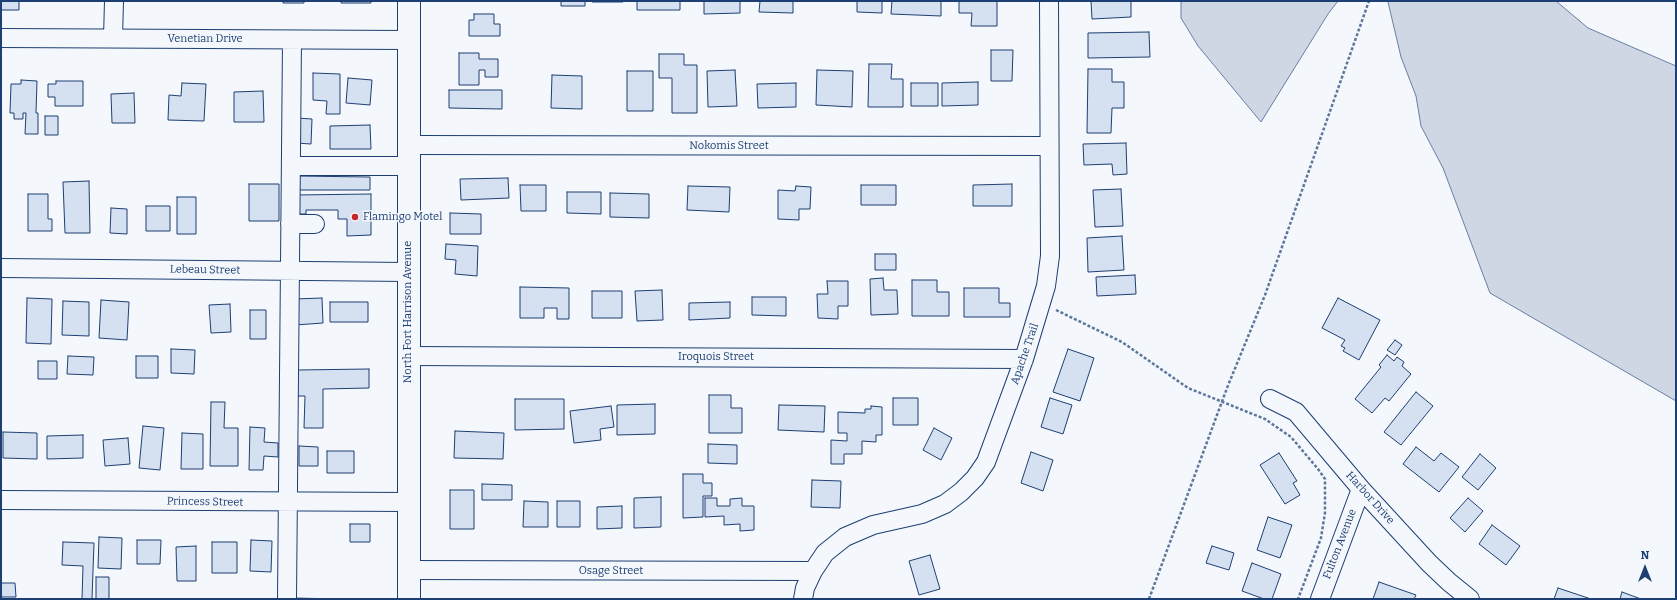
<!DOCTYPE html>
<style>
body{margin:0}
#map{position:relative;width:1677px;height:600px;overflow:hidden;background:#f4f7fb;font-family:Bitter,serif}
canvas{display:block}
.frame{position:absolute;inset:0;border:2px solid #1d3f73;pointer-events:none}
.north{position:absolute;left:1625px;top:548px;width:40px;height:40px;-webkit-text-stroke:3px #f4f7fb;paint-order:stroke;rotate:0deg;font-size:11px;font-weight:700;line-height:16px;text-align:center;color:#1d3f73}
.north::after{content:'';display:block;margin:auto;width:14px;height:18px;background:#1d3f73;clip-path:polygon(50% 0,100% 100%,50% 72%,0 100%)}
</style>
<div id="map">
<canvas width="1677" height="600"></canvas>
<div class="frame"></div>
<div class="north">N</div>
</div>
<script>
const ctx = document.querySelector('canvas').getContext('2d');
ctx.lineJoin = 'round';
function fill(path, color) { ctx.fillStyle = color; ctx.fill(path, 'evenodd'); }
const shape = rows => new Path2D(rows.map(r => 'M' + r).join(''));
function trace(path, color, width, dash) { ctx.strokeStyle = color; ctx.lineWidth = width; ctx.lineCap = dash ? 'butt' : 'round'; ctx.setLineDash(dash || []); ctx.stroke(path); }
function drawText(font, color, halo, rows, align = 'center') {
  ctx.font = font + ' Bitter,serif'; ctx.lineWidth = 3; ctx.setLineDash([]); ctx.textBaseline = 'middle'; ctx.strokeStyle = halo; ctx.fillStyle = color; for (const [text, x, y, turn = 0] of rows) {
    ctx.save(); ctx.translate(x, y); ctx.rotate((+turn || 0) * Math.PI / 180); ctx.textAlign = isNaN(turn) ? turn : align; if (halo) ctx.strokeText(text, 0, 0); ctx.fillText(text, 0, 0); ctx.restore();
  }
}
const water = shape([
 [1181,1,1338,1,1328,14,1261,122,1198,46,1181,18,1181,1],
 [1387,1,1556,1,1588,28,1676,66,1676,401,1490,293,1443,168,1421,126,1416,96,1401,57,1388,2,1387,1]
]);
fill(water, '#cfd7e4');
trace(water, '#687fa3', 1);
const building = shape([
 [1,1,19,1,19,10,1,10,1,1],
 [283,1,304,1,304,3,283,3,283,1],
 [341,1,371,1,371,3,341,3,341,1],
 [561,1,585,1,585,6,561,6,561,1],
 [592,1,623,1,623,2,592,2,592,1],
 [637,1,680,1,680,10,637,10,637,1],
 [704,1,750,1,740,1,740,13,704,14,704,1],
 [760,1,793,1,793,13,759,12,760,1],
 [857,1,882,1,882,13,857,12,857,1],
 [892,1,941,1,941,16,891,14,892,1],
 [959,1,997,1,997,26,971,26,972,13,959,13,959,1],
 [1091,1,1131,1,1131,17,1092,19,1091,1],
 [474,14,494,14,494,24,500,24,500,36,469,36,469,20,474,20,474,14],
 [1149,32,1150,57,1088,58,1088,33,1149,32],
 [991,50,1013,50,1012,81,991,81,991,50],
 [459,53,479,53,479,59,498,59,498,77,485,77,485,70,479,70,479,85,459,85,459,53],
 [659,54,684,54,684,65,697,65,697,113,672,113,672,78,659,78,659,54],
 [869,64,892,64,891,79,903,79,903,107,868,107,869,64],
 [1088,69,1112,69,1112,82,1124,82,1124,108,1112,108,1111,133,1087,133,1088,69],
 [735,70,737,106,708,107,707,71,735,70],
 [817,70,853,71,852,107,816,105,817,70],
 [627,71,653,71,653,111,627,111,627,71],
 [313,73,340,74,340,114,326,114,327,101,313,100,313,73],
 [552,75,582,76,582,109,551,108,552,75],
 [348,78,372,80,370,105,346,103,348,78],
 [21,80,37,81,36,113,38,113,38,134,25,134,26,113,23,113,23,119,14,119,14,113,10,113,11,84,21,84,21,80],
 [56,81,83,81,83,106,55,106,55,97,48,97,48,84,56,84,56,81],
 [978,82,978,105,942,106,942,83,978,82],
 [182,83,206,84,204,121,168,120,169,95,181,96,182,83],
 [796,83,796,107,758,108,757,84,796,83],
 [911,83,938,83,938,106,911,106,911,83],
 [449,90,502,90,502,109,449,108,449,90],
 [263,91,264,122,234,122,234,92,263,91],
 [134,93,135,123,112,123,111,94,134,93],
 [45,116,58,116,58,135,45,135,45,116],
 [297,118,312,119,311,144,296,143,297,118],
 [370,125,371,149,330,149,330,126,370,125],
 [1126,143,1127,174,1113,175,1112,164,1084,165,1083,144,1126,143],
 [296,176,370,177,370,190,296,190,296,176],
 [508,178,509,198,461,200,460,179,508,178],
 [89,181,90,233,65,233,63,182,89,181],
 [249,184,279,184,279,221,249,221,249,184],
 [1012,184,1012,206,973,206,973,185,1012,184],
 [520,185,546,185,546,211,521,211,520,185],
 [861,185,896,185,896,205,861,205,861,185],
 [688,186,730,187,729,212,687,210,688,186],
 [796,186,811,187,810,209,799,209,799,220,778,219,778,190,795,191,796,186],
 [1121,189,1123,226,1095,227,1093,190,1121,189],
 [567,192,601,192,601,214,567,213,567,192],
 [610,193,649,194,649,218,610,217,610,193],
 [28,194,48,194,48,219,52,219,52,231,28,231,28,194],
 [371,194,371,235,347,236,347,219,338,219,338,210,306,210,306,214,296,214,295,195,371,194],
 [177,197,196,197,196,234,177,234,177,197],
 [146,206,170,206,170,231,146,231,146,206],
 [111,208,127,209,127,234,110,233,111,208],
 [450,213,481,214,481,234,450,234,450,213],
 [1122,236,1124,270,1088,272,1087,238,1122,236],
 [446,244,478,246,477,276,455,274,456,260,445,259,446,244],
 [875,254,896,254,896,270,875,270,875,254],
 [1135,275,1136,294,1097,296,1096,277,1135,275],
 [883,278,884,290,897,290,898,314,871,315,870,279,883,278],
 [912,280,937,280,937,292,949,292,949,316,912,316,912,280],
 [827,281,848,281,848,306,838,306,838,319,818,318,817,294,828,294,827,281],
 [520,287,569,288,569,319,557,319,557,308,544,308,544,318,520,318,520,287],
 [964,288,999,288,999,303,1010,303,1010,317,964,317,964,288],
 [662,290,663,320,637,321,635,291,662,290],
 [592,291,622,291,622,318,592,318,592,291],
 [752,297,786,297,786,316,752,315,752,297],
 [27,298,52,299,51,344,26,343,27,298],
 [322,298,323,323,295,325,294,299,322,298],
 [1338,298,1380,320,1359,360,1343,351,1345,348,1341,346,1345,340,1322,328,1338,298],
 [101,300,129,302,127,340,99,338,101,300],
 [63,301,89,302,89,336,62,335,63,301],
 [330,302,368,302,368,322,330,322,330,302],
 [730,302,730,318,689,320,689,303,730,302],
 [230,304,231,332,211,333,209,305,230,304],
 [250,310,266,310,266,339,250,339,250,310],
 [1395,340,1402,345,1395,355,1387,350,1395,340],
 [171,349,195,350,194,374,171,373,171,349],
 [1068,349,1094,358,1080,401,1053,392,1068,349],
 [1387,355,1394,361,1397,357,1404,362,1402,366,1411,374,1389,401,1385,398,1372,413,1355,399,1381,367,1379,365,1387,355],
 [68,356,94,357,93,375,67,374,68,356],
 [136,356,158,356,158,378,136,378,136,356],
 [38,361,57,361,57,379,38,379,38,361],
 [369,369,369,388,323,389,323,428,304,428,305,396,296,396,297,370,369,369],
 [1416,392,1433,406,1401,445,1384,432,1416,392],
 [709,395,731,395,731,408,742,408,742,433,709,433,709,395],
 [893,398,918,398,918,425,893,425,893,398],
 [1050,398,1072,405,1063,434,1041,427,1050,398],
 [515,399,564,399,564,429,515,430,515,399],
 [211,402,225,402,224,428,238,428,238,466,210,466,211,402],
 [655,404,655,434,617,435,617,405,655,404],
 [779,405,825,406,824,432,778,430,779,405],
 [611,406,614,427,600,429,601,440,574,443,570,411,611,406],
 [871,406,882,407,882,435,876,435,876,442,862,441,862,454,844,454,844,464,831,464,831,440,847,441,847,433,838,433,838,412,865,413,865,409,871,409,871,406],
 [143,426,164,428,160,470,139,468,143,426],
 [250,427,265,428,264,442,278,443,278,457,264,456,263,470,249,470,250,427],
 [934,428,952,438,941,460,923,450,934,428],
 [455,431,504,433,503,459,454,458,455,431],
 [3,432,37,433,37,459,3,458,3,432],
 [182,433,203,434,203,469,181,469,182,433],
 [83,435,83,458,47,459,47,436,83,435],
 [128,438,130,464,105,466,103,440,128,438],
 [708,444,737,445,737,464,708,463,708,444],
 [299,446,318,447,318,466,299,466,299,446],
 [1416,447,1434,461,1441,453,1459,467,1439,492,1403,464,1416,447],
 [327,451,354,451,354,473,327,473,327,451],
 [1031,452,1053,460,1043,491,1021,483,1031,452],
 [1279,453,1297,481,1293,483,1300,495,1285,504,1260,465,1279,453],
 [1480,454,1496,468,1478,490,1462,477,1480,454],
 [683,474,703,474,703,483,712,483,712,496,703,496,703,517,683,518,683,474],
 [812,480,841,481,840,508,811,507,812,480],
 [482,484,512,485,512,500,482,500,482,484],
 [450,490,474,490,474,529,450,529,450,490],
 [661,497,661,527,634,528,634,498,661,497],
 [705,498,717,498,717,506,730,506,730,499,742,498,742,506,754,506,754,530,740,531,740,524,724,525,724,516,705,517,705,498],
 [1468,498,1483,511,1465,532,1450,518,1468,498],
 [524,501,548,502,548,527,523,527,524,501],
 [557,501,580,501,580,527,557,527,557,501],
 [622,506,622,528,597,529,597,507,622,506],
 [1268,517,1292,525,1280,558,1257,550,1268,517],
 [350,524,370,524,370,542,350,542,350,524],
 [1492,525,1520,546,1506,565,1479,544,1492,525],
 [99,537,122,538,121,569,98,568,99,537],
 [137,540,161,540,160,564,137,564,137,540],
 [251,540,272,541,271,572,250,571,251,540],
 [63,542,94,543,92,599,82,599,83,566,62,565,63,542],
 [212,542,237,542,237,573,212,573,212,542],
 [196,546,196,581,177,581,176,547,196,546],
 [1212,546,1234,553,1229,570,1206,563,1212,546],
 [930,555,940,589,919,595,909,561,930,555],
 [1252,563,1281,574,1272,599,1264,599,1242,591,1252,563],
 [96,577,109,577,109,599,96,599,96,577],
 [1379,582,1416,595,1414,599,1373,599,1379,582],
 [1,583,15,583,16,597,1,597,1,583],
 [1558,588,1591,599,1554,599,1558,588],
 [1622,592,1641,599,1620,599,1622,592],
 [293,598,338,599,293,599,293,598]
]);
fill(building, '#d5e0f0');
trace(building, '#1d3f73', 1);
const minor = shape([
 [1,38,408,40],
 [113,38,114,1],
 [409,145,1049,146],
 [291,166,409,166],
 [290,224,315,224],
 [1,268,408,272],
 [408,356,1024,359],
 [1270,399,1296,412,1361,489,1429,563,1449,582,1470,599],
 [1,500,409,502],
 [409,570,813,571],
 [287,599,292,40],
 [803,599,805,588,813,571,825,553,845,537,873,525,922,514,945,504,961,492,975,478,986,462,1024,359,1046,286,1050,256,1049,1],
 [1320,599,1361,489]
]);
const major = shape([
 [409,599,409,1]
]);
trace(minor, '#1d3f73', 20);
trace(major, '#1d3f73', 24);
trace(shape([
 [1056,310,1122,342,1188,388,1265,419,1291,437,1318,469,1325,479,1325,513,1323,525,1321,538,1298,599],
 [1149,599,1227,388,1265,295,1369,1]
]), '#5e769c', 2.5, [3, 2]);
trace(minor, '#f4f7fb', 18);
trace(major, '#f4f7fb', 22);
for (const [x, y, r, color] of [
 [355,217,4,"#c62828"]
]) { const dot = new Path2D(); dot.arc(x, y, r, 0, 2 * Math.PI); ctx.fillStyle = color; ctx.fill(dot); trace(dot, '#f4f7fb', 1.5); }
drawText('11px', '#1d3f73', '#f4f7fb', [
 ["Venetian Drive",205,39],
 ["Nokomis Street",729,146],
 ["Lebeau Street",205,270,1],
 ["North Fort Harrison Avenue",408,312,-90],
 ["Apache Trail",1025,354,-71],
 ["Iroquois Street",716,357],
 ["Harbor Drive",1370,498,48],
 ["Princess Street",205,502,1],
 ["Fulton Avenue",1340,544,-69],
 ["Osage Street",611,571]
]);
drawText('11px', '#1d3f73', '#f4f7fb', [
 ["Flamingo Motel",363,217]
], 'left');
</script>
